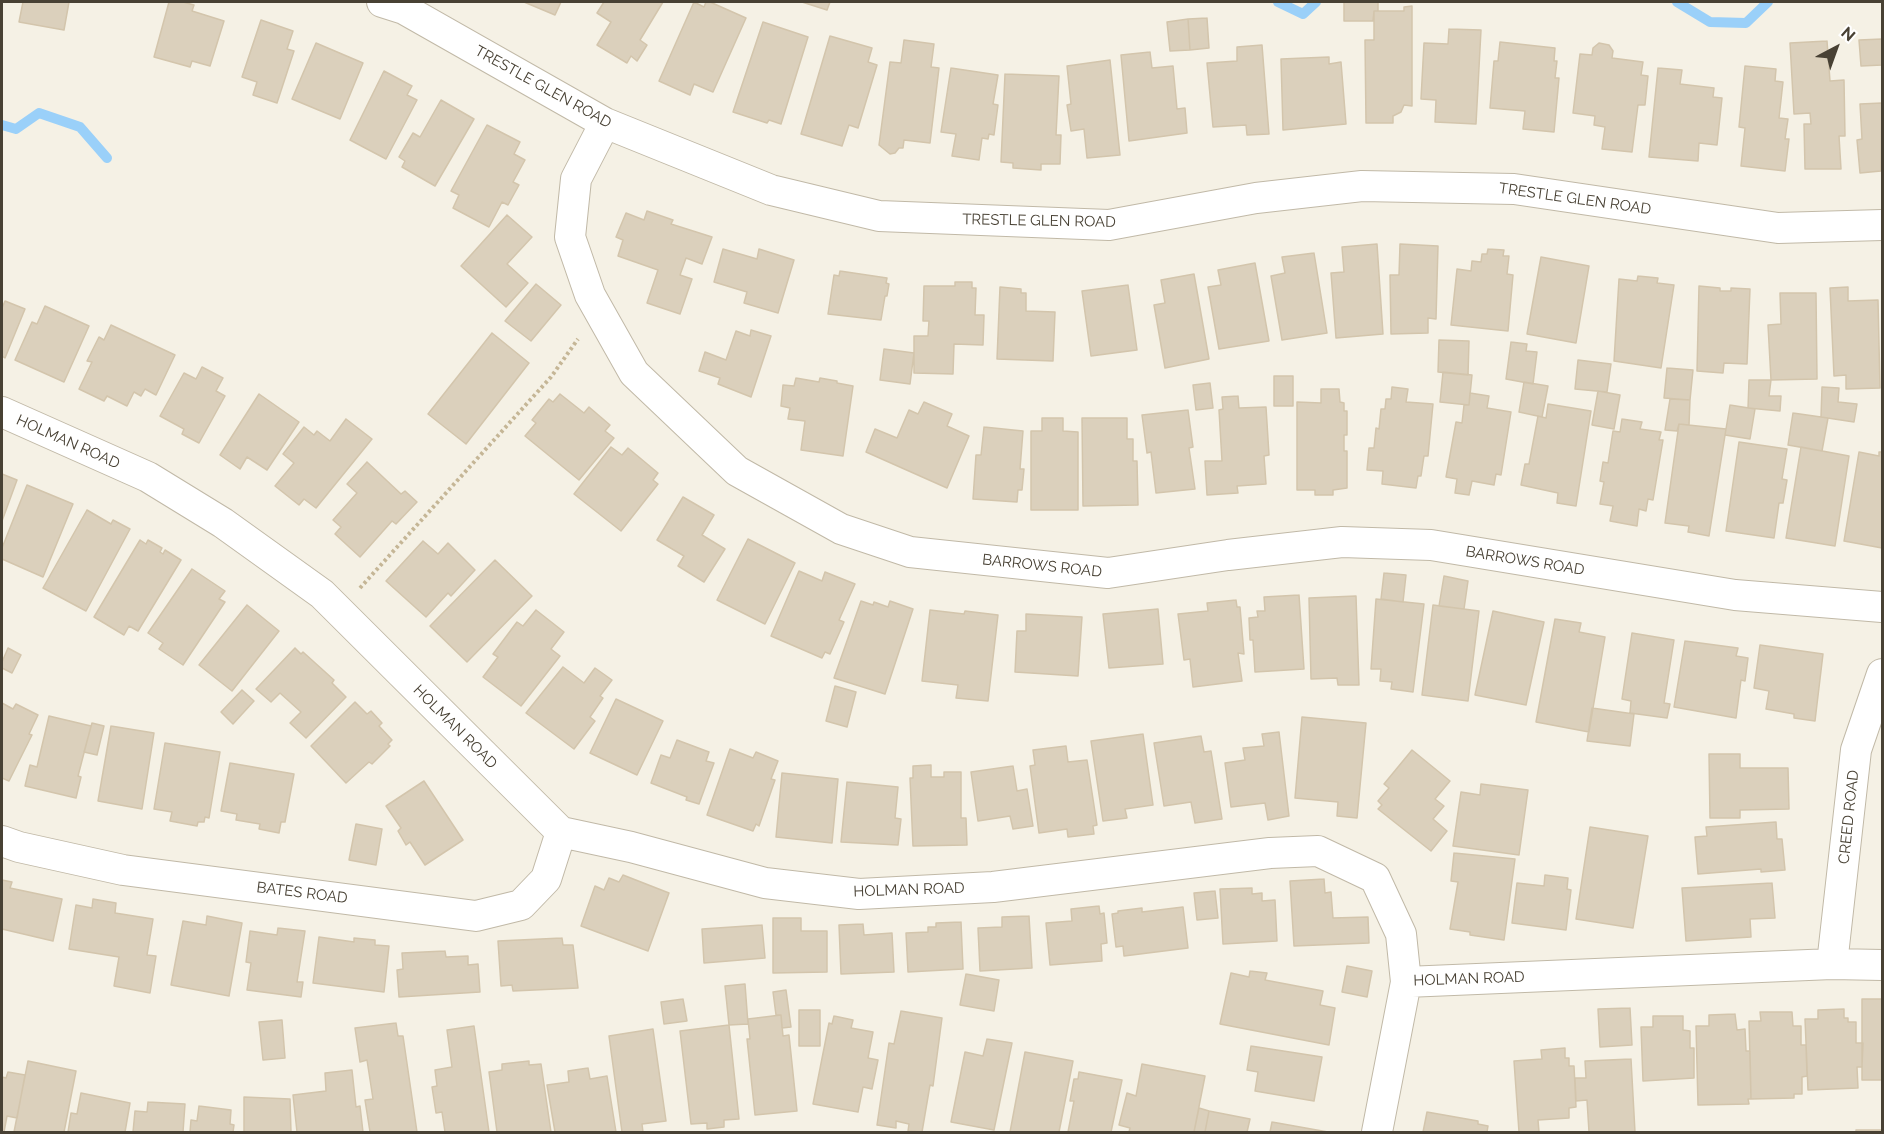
<!DOCTYPE html>
<style>
body{margin:0}
#map{position:relative;width:1884px;height:1134px;overflow:hidden;background:#f5f1e5;font-family:Raleway,sans-serif}
canvas{display:block}
.frame{position:absolute;inset:0;border:3px solid #484134;pointer-events:none}
.north{position:absolute;left:1806px;top:18px;width:60px;height:60px;-webkit-text-stroke:4px #fff;paint-order:stroke;rotate:41deg;font-size:16px;font-weight:700;line-height:24px;text-align:center;color:#484134}
.north::after{content:'';display:block;margin:auto;width:21px;height:27px;background:#484134;clip-path:polygon(50% 0,100% 100%,50% 72%,0 100%)}
</style>
<div id="map">
<canvas width="1884" height="1134"></canvas>
<div class="frame"></div>
<div class="north">N</div>
</div>
<script>
const ctx = document.querySelector('canvas').getContext('2d');
ctx.lineJoin = 'round';
const shape = rows => new Path2D(rows.map(r => 'M' + r).join(''));
function trace(path, color, width, dash) { ctx.strokeStyle = color; ctx.lineWidth = width; ctx.lineCap = dash ? 'butt' : 'round'; ctx.setLineDash(dash || []); ctx.stroke(path); }
function fill(path, color) { ctx.fillStyle = color; ctx.fill(path, 'evenodd'); }
function drawText(font, color, halo, rows, align = 'center') {
  ctx.font = font + ' Raleway,sans-serif'; ctx.lineWidth = 4.5; ctx.setLineDash([]); ctx.textBaseline = 'middle'; ctx.strokeStyle = halo; ctx.fillStyle = color; for (const [text, x, y, turn = 0] of rows) {
    ctx.save(); ctx.translate(x, y); ctx.rotate((+turn || 0) * Math.PI / 180); ctx.textAlign = isNaN(turn) ? turn : align; if (halo) ctx.strokeText(text, 0, 0); ctx.fillText(text, 0, 0); ctx.restore();
  }
}
trace(shape([
 [1278,2,1303,14,1316,2],
 [1677,2,1710,22,1746,23,1768,2],
 [2,125,16,129,39,113,80,127,107,158]
]), '#9ad0f9', 10);
const building = shape([
 [23,2,69,2,64,30,19,22,23,2],
 [169,2,183,2,194,5,192,11,224,21,210,66,192,61,190,67,154,57,169,2],
 [524,2,561,2,555,15,524,2],
 [604,2,663,2,640,40,647,45,637,61,631,56,627,63,597,45,611,22,597,13,604,2],
 [694,2,704,7,706,2,710,2,746,18,713,92,694,84,690,95,659,81,694,2],
 [802,2,830,2,827,10,802,2],
 [1344,2,1378,2,1378,11,1374,11,1373,21,1344,21,1344,2],
 [1412,6,1412,106,1404,105,1401,112,1393,116,1393,123,1366,123,1365,40,1374,40,1374,11,1404,11,1404,7,1412,6],
 [1207,18,1209,48,1190,50,1188,19,1207,18],
 [1188,19,1190,50,1170,51,1167,22,1188,19],
 [261,20,293,31,287,49,294,51,277,103,253,95,257,82,242,77,261,20],
 [763,22,808,37,781,124,769,120,767,123,733,112,763,22],
 [1449,29,1481,30,1476,124,1435,122,1436,100,1421,99,1424,43,1448,44,1449,29],
 [830,36,872,48,868,62,877,65,858,128,849,125,842,146,801,134,830,36],
 [1882,39,1882,65,1861,66,1859,40,1882,39],
 [904,40,934,44,931,67,939,68,930,143,904,140,903,148,899,148,895,153,890,154,879,145,890,62,901,63,904,40],
 [1827,41,1830,81,1844,80,1845,136,1839,136,1841,169,1805,169,1804,124,1811,124,1810,113,1794,114,1790,43,1827,41],
 [1500,42,1555,48,1554,61,1557,61,1555,78,1559,78,1554,132,1523,129,1525,111,1490,108,1494,61,1498,61,1500,42],
 [316,43,363,63,340,119,292,99,316,43],
 [1599,43,1609,45,1613,51,1612,58,1643,62,1641,75,1648,76,1645,105,1638,105,1632,152,1602,149,1605,127,1594,125,1595,116,1573,113,1580,54,1592,55,1593,48,1599,43],
 [1262,45,1269,134,1247,135,1246,125,1213,127,1207,63,1237,61,1237,47,1262,45],
 [1150,52,1152,68,1173,66,1177,109,1185,108,1187,133,1129,141,1121,55,1150,52],
 [1329,57,1329,64,1341,62,1346,124,1283,130,1281,59,1329,57],
 [1110,60,1120,155,1087,158,1084,129,1071,131,1067,105,1071,104,1067,66,1110,60],
 [1745,66,1776,69,1775,81,1783,82,1779,118,1788,119,1785,139,1789,139,1785,171,1741,166,1745,128,1739,127,1745,66],
 [951,68,998,75,993,104,998,105,994,135,989,134,988,139,982,138,979,160,952,156,956,134,941,132,951,68],
 [1658,68,1682,70,1680,84,1714,88,1713,97,1722,98,1717,145,1699,143,1698,161,1649,157,1658,68],
 [384,71,412,86,407,95,417,100,386,159,350,140,384,71],
 [1005,74,1059,76,1056,135,1061,135,1060,164,1041,164,1041,170,1013,168,1013,163,1001,162,1005,74],
 [441,100,474,119,435,186,402,167,405,161,399,157,413,133,420,137,441,100],
 [1882,103,1881,171,1860,173,1857,140,1862,139,1860,104,1882,103],
 [487,125,520,142,514,154,525,160,513,182,519,185,508,205,502,202,489,227,453,208,459,195,451,191,487,125],
 [647,211,673,220,671,224,712,237,702,264,686,258,680,275,692,279,680,314,647,303,658,270,618,256,623,240,616,237,626,213,644,220,647,211],
 [507,215,532,237,507,264,528,283,506,307,461,266,507,215],
 [1377,244,1383,334,1336,338,1331,273,1344,272,1342,247,1377,244],
 [1400,244,1438,246,1436,319,1428,318,1428,333,1391,334,1390,275,1399,275,1400,244],
 [723,249,757,259,759,249,794,260,778,313,744,303,747,292,714,282,723,249],
 [1488,249,1504,250,1503,256,1509,256,1507,274,1513,275,1508,331,1451,325,1457,269,1471,271,1472,261,1481,262,1482,254,1487,254,1488,249],
 [1314,253,1327,333,1282,340,1271,276,1285,273,1282,257,1314,253],
 [1541,257,1589,266,1576,343,1527,334,1541,257],
 [1255,263,1269,341,1219,349,1208,287,1221,285,1218,270,1255,263],
 [840,271,887,278,886,283,889,284,887,296,885,296,881,320,828,314,834,275,839,276,840,271],
 [1194,274,1209,359,1165,368,1154,305,1165,303,1161,280,1194,274],
 [1638,276,1658,278,1657,283,1674,285,1661,368,1614,361,1619,279,1637,281,1638,276],
 [955,282,972,282,972,288,976,288,975,315,984,315,983,345,954,344,953,374,914,373,914,336,928,336,929,321,923,321,924,286,955,286,955,282],
 [536,284,561,305,531,341,505,321,536,284],
 [1128,285,1137,350,1091,356,1082,291,1128,285],
 [1699,286,1720,288,1720,291,1731,291,1731,288,1750,289,1747,364,1724,363,1723,373,1697,371,1699,286],
 [1000,287,1021,289,1021,293,1026,293,1026,311,1055,312,1053,361,997,359,1000,287],
 [1848,287,1848,301,1878,300,1880,388,1846,389,1846,375,1834,376,1830,288,1848,287],
 [1780,293,1816,293,1817,379,1771,380,1768,325,1781,324,1780,293],
 [5,301,25,309,5,358,2,356,2,308,5,301],
 [45,306,89,326,64,382,15,360,32,322,37,324,45,306],
 [111,325,175,355,156,395,145,389,141,396,134,392,127,406,107,396,104,401,79,389,92,362,87,361,99,337,104,340,111,325],
 [751,330,771,336,751,397,718,384,720,378,699,371,705,352,726,360,736,331,750,336,751,330],
 [492,333,529,363,466,444,428,414,492,333],
 [1439,340,1469,341,1468,375,1438,372,1439,340],
 [1511,342,1527,344,1526,351,1537,352,1533,384,1506,379,1511,342],
 [884,349,914,353,910,384,880,380,884,349],
 [1578,360,1611,364,1607,392,1575,389,1578,360],
 [202,367,223,378,216,391,225,396,199,443,182,434,184,429,160,416,184,373,196,379,202,367],
 [1667,368,1693,370,1690,400,1664,398,1667,368],
 [1443,372,1472,375,1469,405,1440,402,1443,372],
 [1274,376,1293,376,1293,406,1274,406,1274,376],
 [796,378,819,382,820,378,837,381,837,383,853,386,843,456,801,450,805,421,788,419,790,408,781,406,783,385,794,386,796,378],
 [1749,380,1771,380,1769,396,1781,396,1780,411,1748,408,1749,380],
 [1524,382,1548,386,1542,417,1519,412,1524,382],
 [1210,383,1213,408,1196,410,1193,385,1210,383],
 [1392,387,1408,389,1406,402,1433,404,1428,456,1424,456,1421,476,1418,476,1416,488,1382,484,1383,471,1367,470,1369,448,1374,448,1376,428,1379,429,1381,409,1385,409,1386,399,1391,399,1392,387],
 [1822,387,1839,388,1838,402,1857,404,1854,422,1821,417,1822,387],
 [1321,389,1339,389,1340,402,1344,403,1344,411,1347,411,1347,435,1344,435,1344,451,1347,451,1347,488,1333,490,1333,495,1315,495,1315,490,1297,490,1297,402,1321,403,1321,389],
 [1598,391,1620,395,1614,429,1592,425,1598,391],
 [1470,393,1489,396,1487,408,1511,412,1501,475,1496,474,1494,485,1472,481,1469,495,1455,493,1457,479,1446,477,1456,422,1462,423,1464,405,1469,405,1470,393],
 [259,394,299,422,267,470,247,457,240,469,220,455,259,394],
 [560,394,584,413,589,407,610,425,605,431,614,438,579,480,525,436,536,423,532,420,549,399,553,402,560,394],
 [1238,396,1239,408,1266,407,1269,455,1264,456,1266,484,1237,486,1238,493,1207,495,1205,461,1222,461,1219,410,1223,409,1222,397,1238,396],
 [1670,399,1690,400,1689,425,1679,424,1677,431,1665,430,1670,399],
 [924,402,952,414,947,426,969,436,947,488,866,452,875,429,897,438,909,410,918,414,924,402],
 [1548,404,1591,411,1576,506,1557,503,1558,493,1521,485,1525,464,1529,464,1538,416,1546,418,1548,404],
 [1730,405,1755,409,1750,439,1725,435,1730,405],
 [1188,410,1193,447,1189,448,1195,489,1156,493,1151,452,1147,453,1142,415,1188,410],
 [1793,413,1828,418,1822,451,1788,445,1793,413],
 [1042,418,1063,418,1063,431,1078,432,1078,510,1031,510,1031,431,1042,431,1042,418],
 [1082,418,1127,418,1127,439,1133,439,1133,461,1137,461,1138,505,1083,506,1082,418],
 [346,419,372,439,316,508,304,499,299,505,275,486,294,463,283,454,304,427,314,435,317,431,330,441,346,419],
 [1622,419,1642,422,1640,429,1661,432,1659,440,1663,440,1653,500,1648,499,1646,511,1639,509,1637,526,1610,521,1613,506,1600,504,1604,482,1600,481,1603,462,1608,463,1613,431,1620,432,1622,419],
 [1679,424,1726,429,1709,536,1688,532,1689,526,1665,523,1679,424],
 [984,427,1023,431,1020,469,1024,469,1022,490,1018,490,1017,502,973,499,976,455,981,455,984,427],
 [1739,442,1787,449,1782,479,1787,480,1783,503,1779,503,1774,538,1726,531,1739,442],
 [611,447,622,455,628,448,658,473,653,480,658,484,621,531,574,494,611,447],
 [1801,447,1849,456,1835,546,1786,538,1801,447],
 [1859,452,1879,456,1879,452,1882,452,1882,548,1844,541,1859,452],
 [367,462,401,494,405,491,417,502,396,524,392,521,360,557,335,534,341,527,333,520,357,493,347,484,367,462],
 [2,474,17,480,2,521,2,474],
 [27,485,73,504,43,577,2,559,2,548,27,485],
 [683,497,714,515,702,535,725,549,704,582,678,566,684,556,657,540,683,497],
 [87,510,111,524,113,520,130,529,86,611,43,588,87,510],
 [748,539,795,563,765,624,717,600,748,539],
 [140,540,146,544,148,540,162,548,160,552,163,554,165,550,181,560,138,631,129,626,124,635,94,617,140,540],
 [423,541,438,554,448,543,475,570,451,596,448,593,426,617,386,581,423,541],
 [495,560,532,596,467,662,430,626,495,560],
 [192,569,225,591,219,599,225,602,183,665,159,649,163,643,148,633,192,569],
 [799,571,822,581,825,572,855,584,839,620,844,622,830,654,825,652,822,658,771,636,799,571],
 [1384,573,1406,575,1403,602,1381,599,1384,573],
 [1444,576,1468,581,1464,609,1439,606,1444,576],
 [1299,595,1304,669,1255,672,1253,640,1250,640,1249,618,1258,617,1257,611,1265,611,1264,597,1299,595],
 [1356,596,1359,685,1338,685,1337,678,1311,679,1309,598,1356,596],
 [1376,599,1424,604,1413,692,1391,689,1392,682,1380,681,1381,669,1371,669,1376,599],
 [1236,600,1237,607,1240,607,1244,654,1238,653,1242,681,1193,687,1190,659,1184,660,1178,614,1208,611,1207,603,1236,600],
 [861,601,873,605,874,602,888,607,890,601,913,609,885,694,834,678,861,601],
 [247,605,279,631,232,691,199,665,247,605],
 [1433,605,1479,611,1468,701,1422,695,1433,605],
 [1158,609,1163,664,1109,668,1103,614,1158,609],
 [536,610,564,632,551,649,560,656,521,706,483,677,498,657,493,654,517,622,523,626,536,610],
 [930,610,964,614,965,611,998,615,988,701,956,698,958,685,922,681,930,610],
 [1493,611,1544,622,1526,705,1475,695,1493,611],
 [1026,614,1082,617,1078,676,1015,672,1017,631,1026,631,1026,614],
 [1555,619,1581,623,1579,632,1605,637,1589,732,1536,722,1555,619],
 [1632,633,1674,640,1664,703,1670,704,1667,718,1630,713,1631,701,1622,699,1632,633],
 [1685,641,1738,648,1736,656,1748,658,1745,681,1741,680,1736,718,1674,707,1685,641],
 [1760,645,1823,654,1815,721,1794,718,1794,714,1766,709,1769,691,1754,688,1760,645],
 [8,648,21,655,12,673,2,668,2,662,8,648],
 [295,648,301,654,303,652,334,680,332,683,346,697,306,738,290,723,301,712,280,693,271,702,256,689,295,648],
 [563,667,584,683,595,668,612,680,600,696,603,698,590,717,595,721,574,749,526,713,563,667],
 [835,686,856,692,847,727,826,721,835,686],
 [242,690,254,701,233,724,221,712,242,690],
 [616,699,663,721,637,775,590,753,616,699],
 [355,702,367,714,371,711,382,723,379,726,392,740,388,744,390,746,372,764,369,762,346,783,311,746,355,702],
 [2,703,13,709,16,704,38,715,29,734,32,735,9,781,2,778,2,703],
 [1592,708,1634,714,1630,746,1587,741,1592,708],
 [49,716,91,726,78,776,81,777,76,798,25,786,30,765,37,767,49,716],
 [1302,717,1366,723,1357,818,1337,816,1338,802,1295,798,1302,717],
 [92,723,104,726,97,755,84,752,92,723],
 [111,726,154,733,142,809,98,801,111,726],
 [1279,732,1289,816,1268,820,1265,803,1231,807,1225,763,1245,760,1243,748,1264,746,1262,734,1279,732],
 [1143,734,1153,805,1125,809,1127,818,1103,821,1091,741,1143,734],
 [1201,736,1204,752,1211,751,1222,819,1195,823,1191,802,1164,806,1154,743,1201,736],
 [677,740,709,752,706,761,714,763,699,804,686,800,687,797,651,783,661,755,670,758,677,740],
 [165,743,220,752,209,818,205,817,204,822,198,822,197,826,170,821,172,812,154,809,165,743],
 [1066,746,1068,762,1087,760,1097,825,1093,826,1094,834,1068,837,1067,829,1039,833,1030,766,1035,765,1033,750,1066,746],
 [730,749,753,758,756,752,778,761,771,779,775,780,759,826,756,824,753,831,707,815,730,749],
 [1412,750,1450,781,1435,799,1444,806,1433,819,1447,831,1431,851,1378,809,1382,805,1378,801,1389,788,1384,784,1412,750],
 [1709,754,1740,754,1740,768,1788,768,1789,809,1740,810,1740,818,1710,818,1709,754],
 [230,763,294,774,285,822,281,822,279,833,259,829,260,824,236,820,237,814,221,811,230,763],
 [931,765,931,777,944,777,944,772,961,772,961,818,966,818,967,845,913,846,910,778,913,778,913,766,931,765],
 [1013,766,1017,791,1027,789,1033,826,1013,829,1010,816,978,821,971,772,1013,766],
 [782,773,838,779,832,843,776,837,782,773],
 [424,781,463,840,425,865,410,842,406,845,398,831,401,828,386,806,424,781],
 [847,782,898,787,895,818,901,819,898,845,841,842,847,782],
 [1481,784,1528,790,1519,855,1453,846,1461,792,1480,795,1481,784],
 [1776,822,1777,839,1782,839,1785,870,1761,872,1761,869,1698,874,1695,837,1707,836,1706,827,1776,822],
 [356,824,382,829,376,865,349,860,356,824],
 [1590,827,1648,836,1633,928,1576,919,1590,827],
 [1454,853,1515,859,1504,940,1470,935,1470,932,1450,929,1458,882,1451,881,1454,853],
 [623,875,669,893,648,951,581,926,595,886,604,890,609,878,619,882,623,875],
 [1545,875,1568,878,1567,889,1571,890,1566,930,1512,923,1517,883,1544,886,1545,875],
 [1324,879,1325,893,1331,892,1333,918,1368,917,1369,943,1294,946,1290,881,1324,879],
 [2,880,12,882,10,888,62,899,53,941,2,929,2,880],
 [1772,883,1775,918,1750,919,1751,937,1686,941,1682,888,1772,883],
 [1252,888,1252,894,1262,893,1262,901,1275,900,1277,941,1223,944,1220,889,1252,888],
 [1215,891,1218,918,1197,920,1194,893,1215,891],
 [93,899,116,903,115,913,153,919,147,955,156,956,150,993,114,986,119,957,69,949,76,905,92,908,93,899],
 [1099,906,1100,914,1104,913,1107,943,1101,944,1102,961,1050,965,1046,923,1072,921,1071,909,1099,906],
 [1183,907,1188,948,1124,956,1123,946,1116,947,1112,914,1118,913,1118,911,1142,908,1142,912,1183,907],
 [207,916,242,923,229,996,171,985,183,921,206,925,207,916],
 [1029,916,1032,968,980,971,978,928,1002,927,1002,917,1029,916],
 [773,918,801,918,801,931,827,931,827,972,773,973,773,918],
 [961,922,963,969,908,972,906,933,928,932,928,927,936,927,936,923,961,922],
 [863,924,864,935,892,933,894,972,841,974,839,925,863,924],
 [762,925,765,958,704,963,702,929,762,925],
 [278,928,305,931,297,982,303,982,301,997,247,990,251,963,246,962,250,931,277,935,278,928],
 [319,937,354,942,354,938,375,940,375,945,389,946,384,992,313,983,319,937],
 [562,938,563,945,573,945,578,988,513,991,512,985,501,986,498,941,562,938],
 [445,951,446,957,468,956,468,965,478,964,480,992,399,997,397,970,403,969,402,953,445,951],
 [1347,966,1372,971,1367,997,1342,992,1347,966],
 [1250,971,1267,973,1265,980,1323,991,1320,1005,1335,1008,1329,1045,1220,1024,1231,973,1249,977,1250,971],
 [966,974,999,980,994,1011,960,1005,966,974],
 [745,984,748,1024,729,1025,725,986,745,984],
 [786,990,791,1027,782,1028,781,1015,776,1015,773,992,786,990],
 [683,999,687,1021,664,1024,661,1002,683,999],
 [1862,999,1882,999,1882,1087,1882,1080,1862,1080,1862,999],
 [1630,1008,1632,1045,1600,1047,1598,1009,1630,1008],
 [1844,1009,1844,1018,1848,1018,1848,1022,1856,1022,1856,1043,1863,1043,1862,1067,1857,1067,1858,1088,1808,1090,1805,1019,1818,1019,1818,1010,1844,1009],
 [799,1010,820,1010,820,1046,799,1046,799,1010],
 [901,1011,942,1018,933,1086,930,1085,922,1132,908,1131,909,1124,896,1121,896,1128,877,1125,889,1043,894,1044,901,1011],
 [1760,1012,1792,1012,1793,1026,1801,1026,1801,1045,1806,1045,1807,1076,1802,1077,1802,1094,1794,1094,1794,1098,1751,1099,1749,1021,1761,1021,1760,1012],
 [1735,1014,1737,1030,1745,1029,1746,1051,1750,1051,1751,1099,1748,1099,1749,1104,1698,1105,1696,1026,1709,1026,1709,1015,1735,1014],
 [781,1015,783,1036,789,1035,797,1111,755,1115,747,1039,750,1039,748,1019,781,1015],
 [834,1016,853,1020,851,1028,873,1032,868,1058,878,1060,872,1089,863,1087,858,1112,813,1104,829,1023,832,1024,834,1016],
 [1653,1016,1683,1016,1683,1030,1690,1031,1690,1048,1694,1048,1694,1078,1643,1081,1641,1027,1653,1027,1653,1016],
 [282,1020,285,1058,263,1060,259,1022,282,1020],
 [396,1023,398,1036,403,1036,417,1132,370,1132,365,1100,373,1099,367,1060,360,1062,355,1028,396,1023],
 [729,1025,739,1119,724,1120,724,1127,707,1129,707,1123,691,1124,680,1031,729,1025],
 [474,1026,489,1132,445,1132,442,1112,436,1113,432,1087,437,1086,435,1070,452,1067,447,1030,474,1026],
 [653,1029,666,1121,642,1124,643,1132,622,1132,609,1036,653,1029],
 [987,1039,1012,1043,994,1130,951,1122,965,1052,983,1056,987,1039],
 [1251,1046,1322,1057,1314,1101,1255,1091,1258,1072,1247,1070,1251,1046],
 [1565,1048,1565,1058,1569,1058,1569,1066,1574,1066,1576,1107,1569,1108,1569,1118,1538,1120,1539,1132,1519,1132,1514,1061,1542,1059,1541,1050,1565,1048],
 [1025,1052,1073,1061,1059,1132,1010,1132,1025,1052],
 [1631,1059,1635,1132,1589,1132,1587,1100,1576,1101,1575,1078,1586,1078,1585,1061,1631,1059],
 [28,1061,76,1071,64,1132,14,1132,28,1061],
 [529,1061,529,1065,541,1064,551,1132,497,1132,489,1072,502,1070,502,1064,529,1061],
 [1142,1064,1205,1076,1194,1132,1129,1132,1130,1128,1119,1125,1127,1093,1136,1096,1142,1064],
 [588,1068,590,1079,607,1076,616,1132,555,1132,547,1085,569,1082,568,1071,588,1068],
 [352,1070,356,1107,360,1106,363,1132,297,1132,293,1095,326,1091,325,1073,352,1070],
 [8,1072,25,1075,17,1118,7,1116,4,1132,2,1132,2,1077,6,1078,8,1072],
 [1079,1072,1122,1080,1111,1132,1068,1132,1074,1101,1070,1101,1074,1079,1078,1079,1079,1072],
 [81,1093,130,1103,125,1132,68,1132,71,1113,77,1114,81,1093],
 [244,1097,290,1099,291,1132,244,1132,244,1097],
 [148,1102,185,1104,183,1132,133,1132,135,1111,147,1112,148,1102],
 [199,1106,231,1110,230,1124,234,1125,233,1132,190,1132,191,1120,197,1121,199,1106],
 [1199,1108,1209,1111,1205,1132,1194,1132,1199,1108],
 [1209,1111,1250,1119,1247,1132,1205,1132,1209,1111],
 [1427,1112,1478,1121,1478,1124,1488,1126,1487,1132,1423,1132,1427,1112],
 [1272,1122,1328,1132,1270,1132,1272,1122],
 [1856,1130,1882,1130,1882,1132,1856,1132,1856,1130]
]);
fill(building, '#dbd0bc');
trace(building, '#d3c5ac', 1.5);
const minor = shape([
 [382,2,404,9,605,123,771,190,879,216,1109,225,1256,198,1362,186,1514,189,1778,228,1882,225],
 [605,123,576,179,570,237,590,295,634,373,737,471,841,529,910,552,1108,573,1228,555,1342,542,1431,545,1735,595,1882,607],
 [2,412,148,477,223,523,322,594,561,832,631,847,765,883,859,894,993,887,1270,853,1318,851,1375,878,1401,934,1406,982,1377,1132],
 [2,841,19,847,123,870,476,916,521,905,546,879,561,832],
 [1832,964,1856,750,1882,674],
 [1406,982,1832,964,1882,965]
]);
trace(minor, '#c1b9a7', 32);
trace(shape([
 [360,588,551,377,578,339]
]), '#c5b696', 4, [3, 3]);
trace(minor, '#fff', 30);
drawText('15px', '#484134', '#fff', [
 ["TRESTLE GLEN ROAD",543,87,29],
 ["TRESTLE GLEN ROAD",1575,199,8],
 ["TRESTLE GLEN ROAD",1039,221,1],
 ["HOLMAN ROAD",68,442,24],
 ["BARROWS ROAD",1525,561,9],
 ["BARROWS ROAD",1042,566,6],
 ["HOLMAN ROAD",455,727,45],
 ["CREED ROAD",1849,817,-84],
 ["HOLMAN ROAD",909,890,-2],
 ["BATES ROAD",302,893,7],
 ["HOLMAN ROAD",1469,979,-2]
]);
</script>
